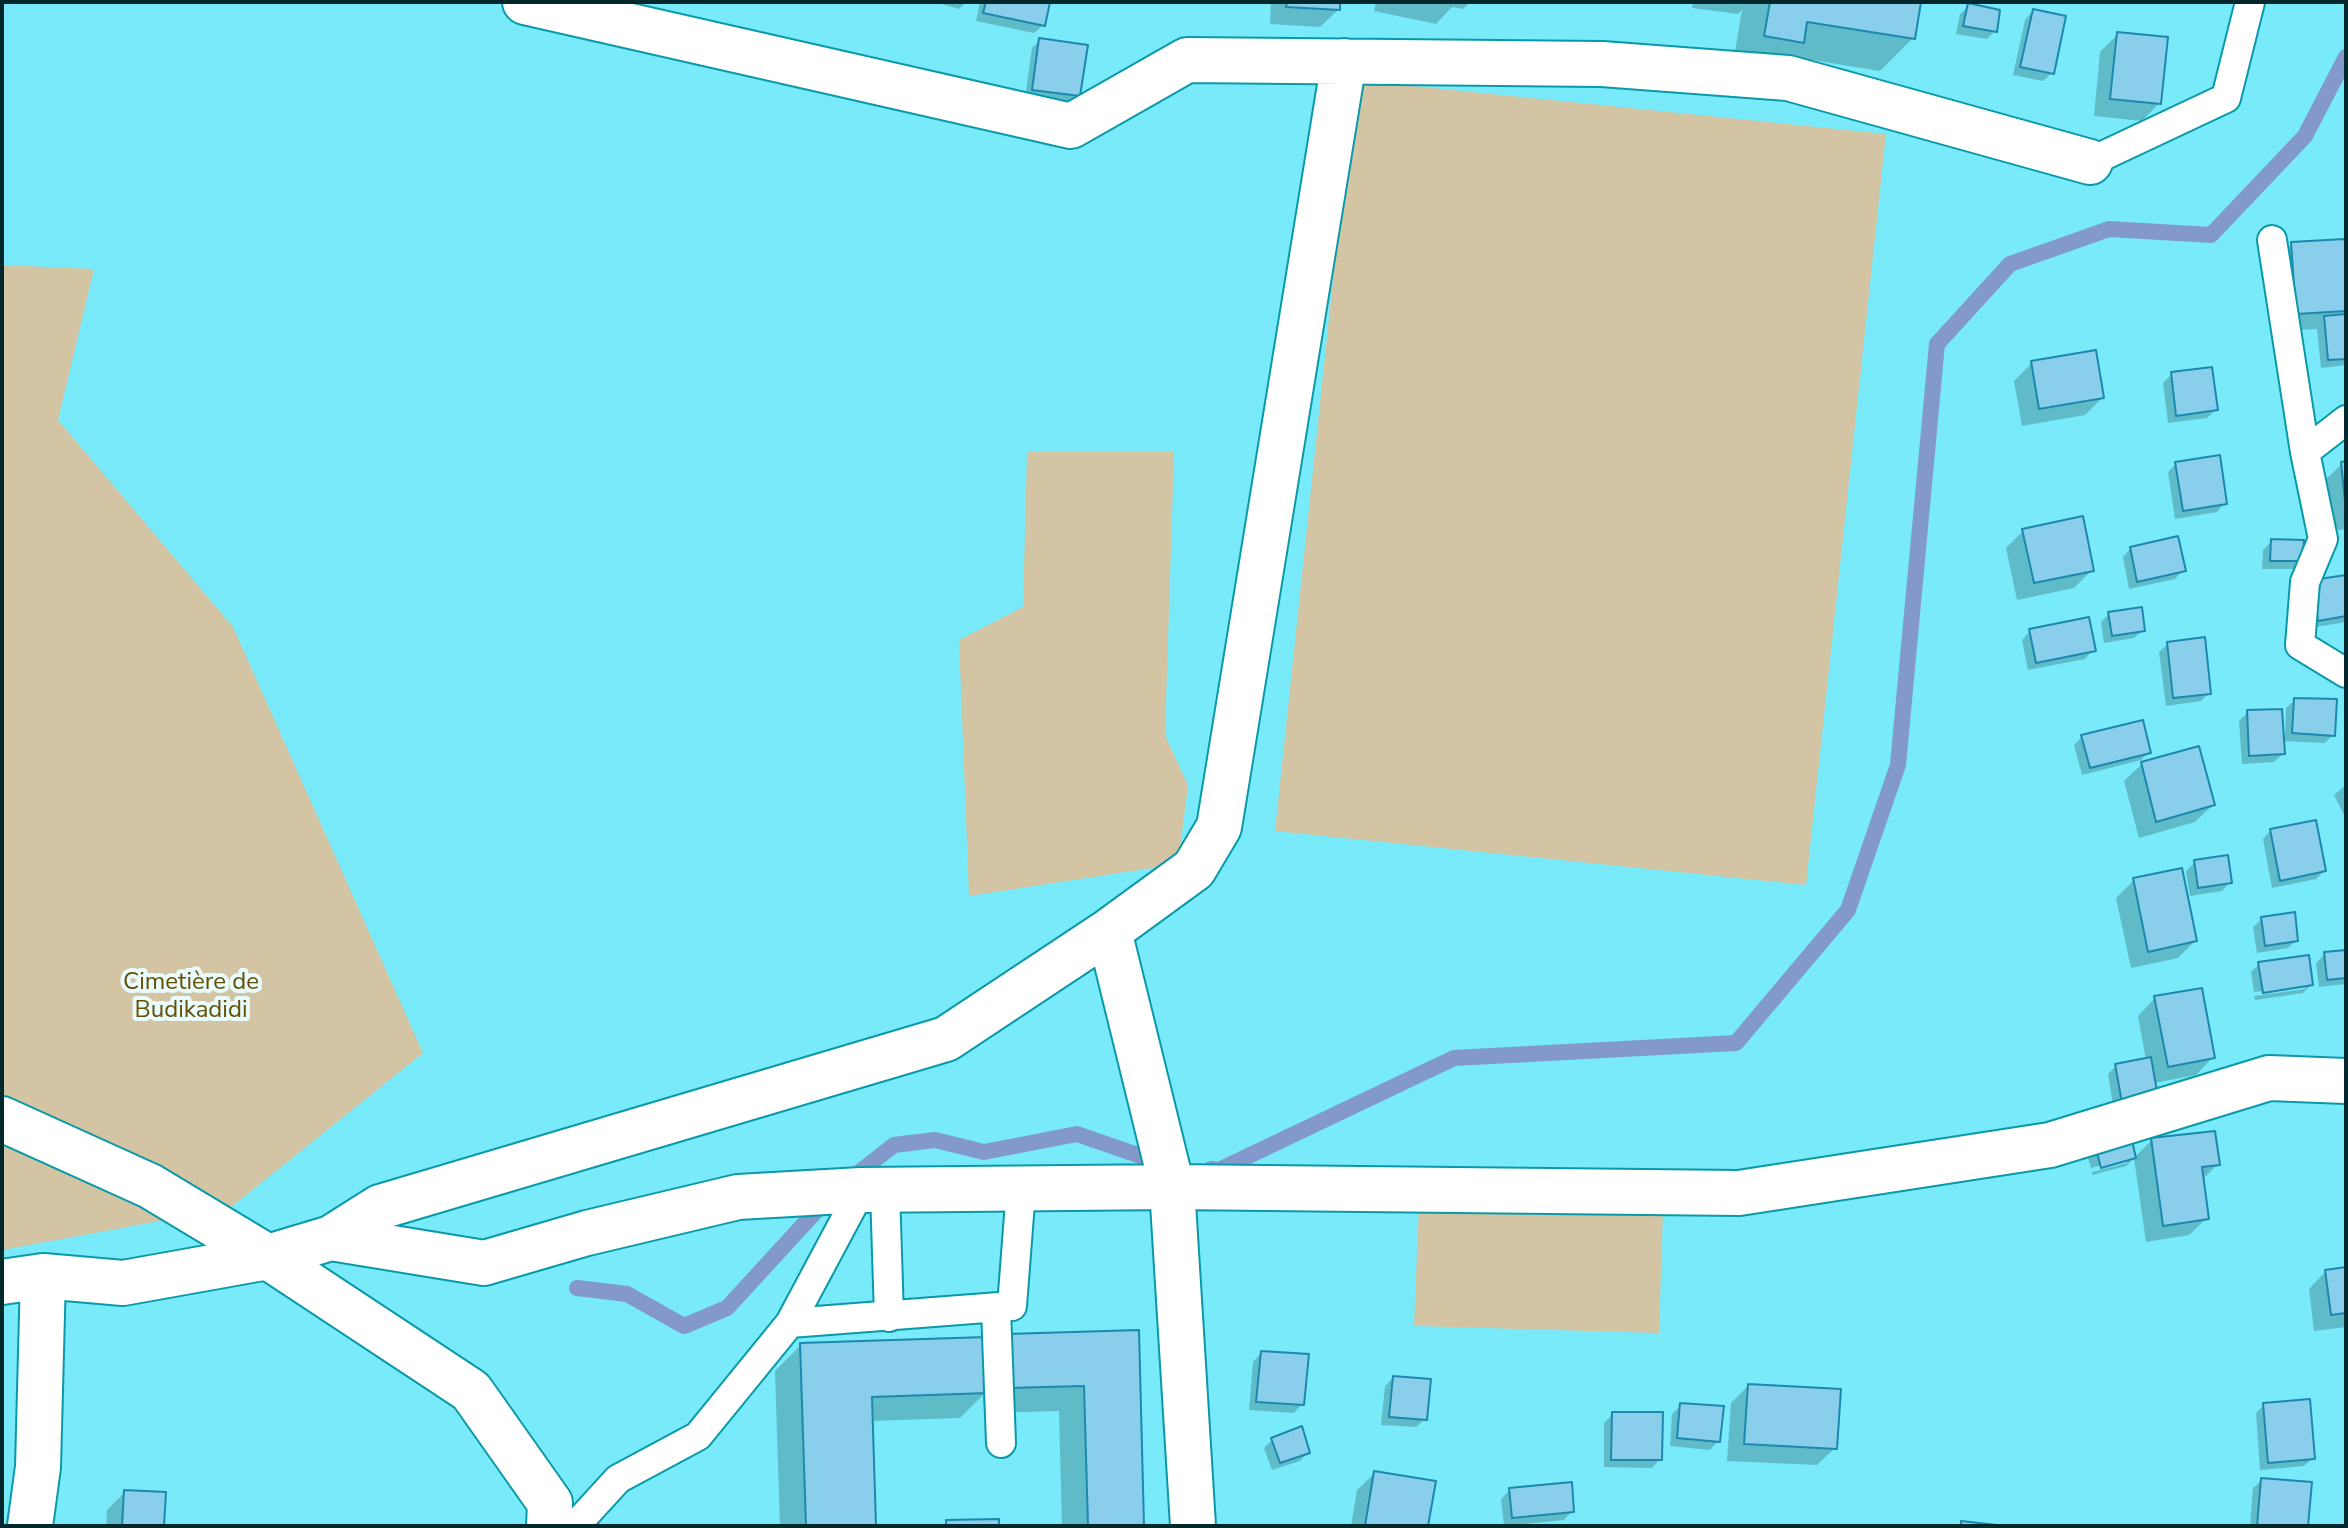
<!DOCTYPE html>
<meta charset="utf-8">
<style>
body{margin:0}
#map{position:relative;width:2348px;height:1528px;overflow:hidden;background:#78eafa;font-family:"Nunito Sans",sans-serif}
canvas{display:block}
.frame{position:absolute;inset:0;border:4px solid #01282d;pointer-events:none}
</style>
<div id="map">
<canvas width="2348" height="1528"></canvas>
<div class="frame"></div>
</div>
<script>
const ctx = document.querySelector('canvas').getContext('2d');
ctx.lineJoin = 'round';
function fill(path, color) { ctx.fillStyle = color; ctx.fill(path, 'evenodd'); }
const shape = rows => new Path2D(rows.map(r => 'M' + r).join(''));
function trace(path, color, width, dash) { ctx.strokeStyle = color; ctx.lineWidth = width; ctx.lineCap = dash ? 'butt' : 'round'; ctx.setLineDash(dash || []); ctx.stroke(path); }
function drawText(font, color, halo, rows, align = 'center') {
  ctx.font = font + ' "Nunito Sans",sans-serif'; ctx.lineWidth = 8; ctx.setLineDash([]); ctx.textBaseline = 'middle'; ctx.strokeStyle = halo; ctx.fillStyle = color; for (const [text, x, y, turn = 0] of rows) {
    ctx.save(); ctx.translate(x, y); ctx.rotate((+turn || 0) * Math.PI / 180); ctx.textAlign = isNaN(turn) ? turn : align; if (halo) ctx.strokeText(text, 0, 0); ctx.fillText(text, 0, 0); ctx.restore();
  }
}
fill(shape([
 [1354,80,1886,134,1806,885,1275,831],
 [2,265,94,269,58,420,233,627,423,1053,230,1208,2,1250],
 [1027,452,1174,452,1165,735,1188,785,1178,864,969,896,959,640,1023,607],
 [1419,1204,1663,1211,1659,1333,1414,1326]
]), '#d3c5a3');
fill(shape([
 [935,2,966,2,959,9],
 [980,2,1048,2,1043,25,1034,33,976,21],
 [1271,2,1338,2,1338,10,1320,27,1270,24],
 [1376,2,1470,2,1463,9,1452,7,1436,24,1374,11],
 [1693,2,1918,2,1913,38,1880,71,1788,56,1732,69,1742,10,1738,14,1692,8],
 [1969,6,1995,31,1987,39,1956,34,1960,14],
 [2033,11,2052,73,2043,81,2013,75,2025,20],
 [2118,34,2159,103,2142,121,2094,116,2100,52],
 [1040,40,1079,95,1070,104,1025,98,1032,48],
 [2344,241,2346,312,2341,317,2346,316,2346,365,2321,368,2317,329,2279,331,2275,261,2292,244],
 [2032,363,2102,398,2085,415,2022,426,2014,381],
 [2172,374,2216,409,2207,418,2168,423,2163,383],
 [2346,463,2346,529,2329,531,2324,481,2342,464],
 [2176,464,2225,503,2217,512,2175,519,2168,472],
 [2023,531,2092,570,2074,588,2017,600,2006,548],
 [2272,541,2301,561,2293,569,2262,569,2263,550],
 [2131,548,2183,570,2175,579,2129,589,2123,557],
 [2346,577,2346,622,2310,628,2305,590],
 [2109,614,2143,630,2134,638,2104,643,2101,622],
 [2030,631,2093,650,2085,659,2028,670,2022,640],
 [2168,644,2209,693,2201,701,2166,706,2159,652],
 [2295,700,2333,735,2325,743,2282,741,2283,754,2274,762,2242,764,2239,721,2248,712,2285,736,2286,708],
 [2082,737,2149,752,2141,760,2082,775,2074,745],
 [2142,764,2213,805,2195,822,2139,838,2124,781],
 [2346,785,2346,819,2334,795],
 [2271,830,2324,871,2316,879,2272,888,2263,839],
 [2195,862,2230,882,2222,891,2190,896,2186,871],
 [2134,880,2195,941,2178,958,2131,968,2116,898],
 [2262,919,2296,940,2288,948,2257,953,2253,927],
 [2346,952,2346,984,2319,987,2316,963,2325,954],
 [2259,964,2311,985,2303,993,2255,1000,2254,996,2305,989,2305,985,2254,992,2251,972],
 [2155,998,2213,1057,2196,1075,2154,1083,2114,1110,2108,1074,2116,1066,2146,1060,2138,1016],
 [2152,1140,2218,1164,2202,1180,2207,1218,2189,1235,2146,1242,2134,1158],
 [2086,1152,2134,1158,2126,1166,2092,1175,2092,1172,2127,1163,2127,1159,2091,1168],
 [2346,1269,2346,1327,2314,1331,2309,1289,2326,1271],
 [1137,1332,1142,1526,1062,1526,1059,1411,984,1413,983,1395,960,1418,871,1421,874,1526,780,1526,775,1371,801,1345],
 [1261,1353,1302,1404,1294,1413,1249,1410,1253,1362],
 [1393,1378,1425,1419,1416,1427,1381,1425,1385,1386],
 [1748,1386,1835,1448,1817,1465,1727,1461,1731,1403],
 [1681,1405,1718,1441,1710,1450,1670,1446,1672,1414],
 [2264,1405,2313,1458,2304,1466,2260,1470,2256,1413],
 [1613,1414,1660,1459,1652,1468,1604,1467,1604,1423],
 [1272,1440,1308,1452,1300,1461,1272,1470,1264,1448],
 [1375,1473,1426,1526,1351,1526,1357,1490],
 [2262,1480,2306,1526,2250,1526,2253,1488],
 [1510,1490,1572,1511,1564,1520,1504,1526,1501,1499],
 [124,1493,162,1526,106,1526,107,1510]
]), '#0003');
trace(shape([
 [1211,1169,1219,1170,1454,1058,1736,1043,1848,910,1898,765,1937,344,2010,264,2109,229,2211,235,2305,136,2346,57],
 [848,1181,894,1145,935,1140,984,1152,1077,1134,1161,1163],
 [577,1288,627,1294,684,1326,727,1308,828,1198]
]), '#8398cb', 16);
const building = shape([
 [986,2,1050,2,1045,26,983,13,986,2],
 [1287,2,1340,2,1340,10,1286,7,1287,2],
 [1770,2,1921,2,1915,39,1807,22,1804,43,1764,36,1770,2],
 [1968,3,2000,10,1997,32,1963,26,1968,3],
 [2033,9,2066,16,2054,74,2020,67,2033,9],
 [2117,32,2168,37,2161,104,2110,99,2117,32],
 [1039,38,1088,45,1080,96,1032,90,1039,38],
 [2345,239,2346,311,2296,314,2291,242,2345,239],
 [2346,314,2346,359,2328,360,2324,316,2346,314],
 [2096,350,2104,398,2039,409,2031,361,2096,350],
 [2212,367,2218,410,2176,416,2171,372,2212,367],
 [2220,455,2227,504,2183,511,2175,462,2220,455],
 [2346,461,2346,511,2341,462,2346,461],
 [2083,516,2094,571,2034,583,2022,529,2083,516],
 [2178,536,2186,571,2137,582,2130,547,2178,536],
 [2271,539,2304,540,2303,561,2270,561,2271,539],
 [2346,575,2346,616,2318,621,2312,580,2346,575],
 [2142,607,2145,631,2112,636,2108,612,2142,607],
 [2089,617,2096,651,2036,663,2029,629,2089,617],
 [2205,637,2211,694,2173,698,2167,642,2205,637],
 [2294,698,2337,699,2335,736,2292,733,2294,698],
 [2282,709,2285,754,2249,756,2247,710,2282,709],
 [2143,720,2151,753,2090,768,2081,735,2143,720],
 [2199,746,2215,805,2156,822,2141,762,2199,746],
 [2316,820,2326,871,2280,881,2270,829,2316,820],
 [2228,855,2232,883,2198,888,2194,860,2228,855],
 [2182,868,2197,941,2148,952,2133,878,2182,868],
 [2295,912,2298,941,2265,946,2261,917,2295,912],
 [2346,950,2346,978,2327,980,2324,952,2346,950],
 [2309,955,2313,985,2263,993,2258,962,2309,955],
 [2202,988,2215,1058,2168,1067,2154,996,2202,988],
 [2151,1057,2158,1097,2122,1103,2115,1064,2151,1057],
 [2215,1131,2220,1165,2202,1167,2209,1219,2163,1226,2151,1138,2215,1131],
 [2130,1132,2136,1158,2101,1168,2094,1141,2130,1132],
 [2346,1267,2346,1313,2331,1315,2325,1270,2346,1267],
 [1139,1330,1144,1526,1088,1526,1084,1386,1008,1388,1007,1334,1139,1330],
 [986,1337,988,1393,872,1397,876,1526,806,1526,800,1343,986,1337],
 [1261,1351,1309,1354,1304,1405,1256,1402,1261,1351],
 [1393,1376,1431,1379,1427,1420,1389,1417,1393,1376],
 [1748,1384,1841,1389,1837,1449,1744,1444,1748,1384],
 [2310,1399,2315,1459,2268,1463,2263,1403,2310,1399],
 [1680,1403,1724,1406,1720,1442,1677,1438,1680,1403],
 [1612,1412,1663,1412,1662,1460,1611,1460,1612,1412],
 [1302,1426,1310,1453,1280,1463,1271,1438,1302,1426],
 [1374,1471,1436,1481,1428,1526,1365,1526,1374,1471],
 [2261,1478,2312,1482,2308,1526,2257,1526,2261,1478],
 [1572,1482,1574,1512,1512,1518,1509,1488,1572,1482],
 [124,1490,166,1492,164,1526,122,1526,124,1490],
 [999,1519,999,1526,946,1526,946,1520,999,1519],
 [1961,1521,2006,1526,1961,1526,1961,1521]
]);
fill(building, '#89ceeb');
trace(building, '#1d88ad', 2);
const lane = shape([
 [2090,162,2226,98,2250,2],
 [2272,240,2305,452,2323,539,2305,582,2300,645,2346,673],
 [2305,452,2346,420],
 [885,1190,889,1317],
 [996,1309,1001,1443],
 [790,1323,1012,1306,1021,1189],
 [575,1526,618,1479,698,1436,790,1323,861,1190]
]);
const street = shape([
 [525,2,1071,126,1187,60,1602,64,1788,78,2090,162],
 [1109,931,1172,1187,1193,1526],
 [2,1119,150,1186,268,1257,471,1391,550,1503,549,1526],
 [331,1238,484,1263,587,1233,738,1197,861,1190,1172,1187,1739,1193,2050,1145,2269,1078,2346,1081],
 [2,1282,43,1276,123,1283,268,1257,331,1238,380,1207,946,1039,1109,931,1194,869,1219,827,1344,61],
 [30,1526,38,1467,43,1276]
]);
trace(lane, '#0a99a8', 32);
trace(street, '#0a99a8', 48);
trace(lane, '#fff', 28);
trace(street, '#fff', 44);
drawText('24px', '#664e03', '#e8fcfe', [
 ["Cimetière de",191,983],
 ["Budikadidi",191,1011]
]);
</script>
